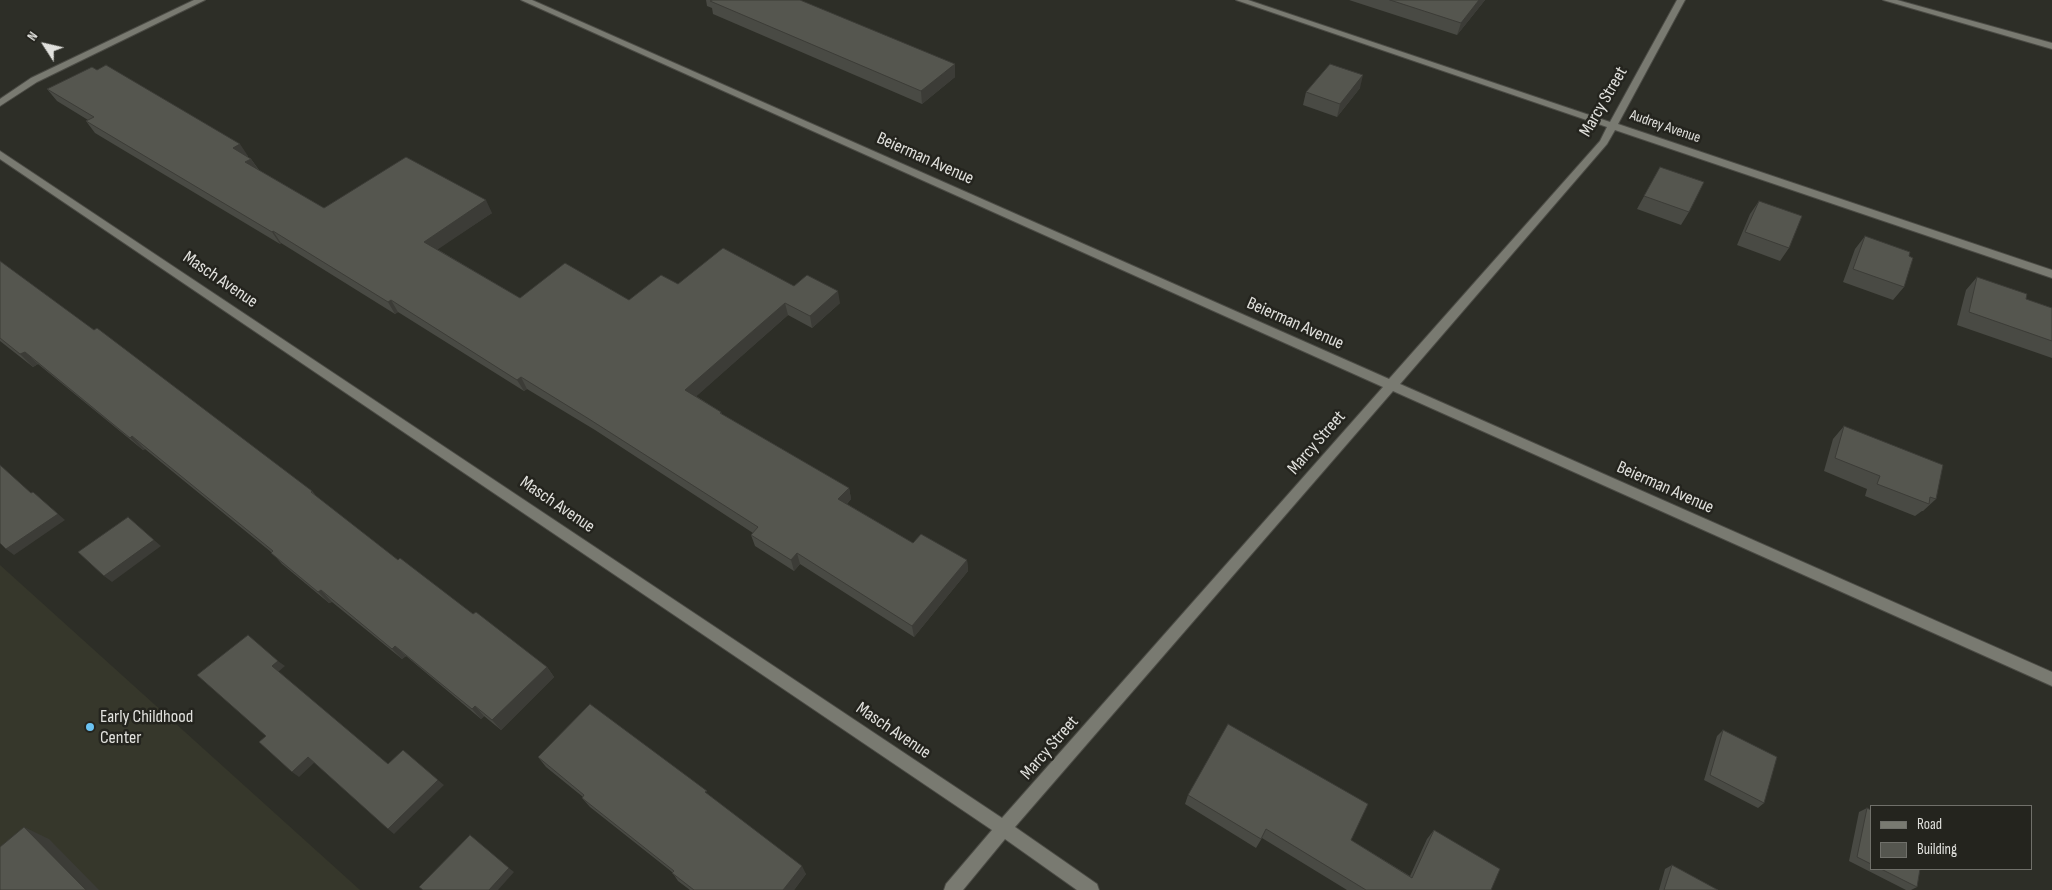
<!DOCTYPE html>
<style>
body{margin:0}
#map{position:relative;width:2052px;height:890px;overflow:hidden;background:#2d2e27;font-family:"Sofia Sans Condensed",sans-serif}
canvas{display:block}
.legend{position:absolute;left:1870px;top:805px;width:162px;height:65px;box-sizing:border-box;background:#24241e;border:1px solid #70706a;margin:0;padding:6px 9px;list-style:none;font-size:15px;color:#e1e1dd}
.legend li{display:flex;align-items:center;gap:10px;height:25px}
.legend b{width:25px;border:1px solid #70706a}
.north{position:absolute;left:20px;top:20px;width:50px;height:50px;-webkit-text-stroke:4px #24241e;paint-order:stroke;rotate:305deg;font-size:14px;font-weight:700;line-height:20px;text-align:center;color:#e1e1dd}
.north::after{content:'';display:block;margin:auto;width:18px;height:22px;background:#e1e1dd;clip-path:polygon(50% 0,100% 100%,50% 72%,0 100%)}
</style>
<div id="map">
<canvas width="2052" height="890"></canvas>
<ul class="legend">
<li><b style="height:6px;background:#797a71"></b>Road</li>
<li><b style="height:14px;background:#55564f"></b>Building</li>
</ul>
<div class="north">N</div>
</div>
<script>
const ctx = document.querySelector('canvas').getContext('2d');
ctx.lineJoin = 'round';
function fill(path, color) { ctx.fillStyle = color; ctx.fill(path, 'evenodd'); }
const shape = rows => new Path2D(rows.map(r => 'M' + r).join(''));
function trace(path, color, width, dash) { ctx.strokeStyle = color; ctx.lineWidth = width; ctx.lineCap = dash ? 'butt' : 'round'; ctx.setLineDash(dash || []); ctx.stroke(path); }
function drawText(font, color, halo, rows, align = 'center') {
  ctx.font = font + ' "Sofia Sans Condensed",sans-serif'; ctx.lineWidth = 5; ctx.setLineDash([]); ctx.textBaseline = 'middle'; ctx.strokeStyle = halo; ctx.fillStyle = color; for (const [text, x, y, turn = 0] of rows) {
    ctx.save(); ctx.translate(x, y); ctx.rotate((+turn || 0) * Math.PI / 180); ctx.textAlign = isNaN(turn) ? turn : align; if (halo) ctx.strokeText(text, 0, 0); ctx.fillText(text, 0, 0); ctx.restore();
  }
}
fill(shape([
 [0,565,360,890,0,890]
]), '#36372b');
const minor = shape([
 [194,0,205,0,37,82,0,106,0,99,31,78,194,0],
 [521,0,532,0,1389,379,1600,141,1607,127,1236,0,1248,0,1610,122,1677,0,1685,0,1618,124,2052,270,2052,278,1615,130,1607,144,1400,384,2052,672,2052,686,1393,391,1015,827,1097,884,1099,890,1077,890,1005,839,963,890,944,890,946,884,992,830,0,159,0,151,1002,818,1383,387,521,0],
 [1883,0,1897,0,2052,43,2052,49,1883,0]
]);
trace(minor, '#4b4b45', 2);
fill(minor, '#797a71');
fill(shape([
 [706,0,800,0,955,77,922,104,713,14,712,8,707,6],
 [1349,0,1485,0,1457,35],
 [1360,88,1337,117,1303,105,1306,92],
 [47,89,248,156,247,157,251,159,259,170,324,208,492,213,437,249,520,298,629,300,678,284,794,286,840,303,812,328,788,315,696,396,721,412,722,414,849,488,851,499,847,504,913,543,967,560,968,571,914,637,800,564,794,571,755,546,751,535,753,533,595,430,527,389,524,391,398,312,395,314,281,243,280,244,95,133,86,121,88,120,57,101],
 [1660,167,1689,212,1681,225,1637,209],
 [1759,201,1789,248,1780,261,1737,245,1750,214],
 [1865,236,1904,287,1893,300,1843,282,1855,249],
 [0,261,312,491,318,498,398,560,547,667,554,677,501,730,484,716,481,719,406,656,402,659,332,602,329,603,282,564,271,552,145,449,143,450,38,364,33,367,0,341],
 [1977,277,2026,299,2052,308,2052,358,1957,325,1966,290],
 [1844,426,1936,499,1923,511,1922,511,1915,516,1865,496,1867,489,1824,471,1833,439],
 [1723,730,1764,803,1758,808,1704,780,1717,736],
 [538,757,709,795,806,874,794,890,690,890,678,881,672,872,590,807,582,798,583,797,546,767],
 [1188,795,1351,840,1410,876,1427,839,1434,830,1491,890,1347,890,1262,838,1256,848,1185,804],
 [1867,808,1871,810,1871,869,1920,869,1917,887,1911,890,1906,890,1849,861,1859,812],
 [1672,865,1718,890,1659,890,1665,869]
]), '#494a44');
fill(shape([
 [1479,0,1485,0,1457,35,1461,23],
 [955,64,955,77,922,104,921,91],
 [1363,75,1360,88,1337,117,1340,104],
 [240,144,248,156,241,160,233,148],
 [251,159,259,171,245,162],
 [486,200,492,213,431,254,424,242],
 [273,231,281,243,280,244,272,232],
 [838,291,840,303,812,328,810,316],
 [391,300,398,312,395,314,388,302],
 [785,303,788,315,690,402,685,390],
 [25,352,38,364,33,367,20,354],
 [521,377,527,389,524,391,517,380],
 [132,436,145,449,143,450,130,438],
 [849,488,851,499,841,510,838,499],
 [33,492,65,520,14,555,6,549],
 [154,540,161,546,112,582,104,576],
 [797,553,800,564,794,571,791,560],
 [967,560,968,571,914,637,912,626],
 [321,590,332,602,329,603,318,592],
 [395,646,406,656,402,659,392,649],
 [278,661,285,666,278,672,272,666],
 [547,667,554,677,501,730,492,720],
 [475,706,484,716,481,719,472,709],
 [308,757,315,762,299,777,292,772],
 [438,780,444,785,394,834,388,829],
 [24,827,49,839,99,890,86,890],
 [802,866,806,874,794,890,783,890],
 [509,868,514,872,498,890,489,890]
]), '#3c3c37');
const building = shape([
 [712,0,800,0,955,64,921,91,710,1,712,0],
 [1390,0,1479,0,1461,23,1390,0],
 [1330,64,1363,75,1340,104,1306,92,1330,64],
 [106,65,240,144,233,148,251,159,245,162,324,208,406,157,486,200,424,242,520,298,565,263,629,300,661,275,678,284,723,248,794,286,807,275,838,291,810,316,785,303,685,390,721,412,720,413,849,488,838,499,913,543,921,534,967,560,912,626,797,553,791,560,751,535,758,527,589,419,521,377,517,380,391,300,388,302,273,231,272,232,86,121,94,117,47,89,92,67,97,70,106,65],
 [1660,167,1704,182,1689,212,1644,196,1660,167],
 [1759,201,1802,216,1789,248,1745,232,1759,201],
 [1865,236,1910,252,1909,256,1913,258,1904,287,1853,269,1865,236],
 [0,261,94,330,97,328,312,491,311,492,398,560,400,558,473,614,476,612,547,667,492,720,475,706,472,709,395,646,392,649,321,590,318,592,271,553,273,551,132,436,130,438,25,352,20,354,0,338,0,261],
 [1977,277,2027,294,2026,299,2052,308,2052,341,1969,312,1977,277],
 [1844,426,1943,465,1936,499,1930,497,1929,504,1877,484,1880,476,1835,458,1844,426],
 [0,465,31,493,33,492,58,514,6,549,0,543,0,465],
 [128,517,154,540,104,576,78,552,128,517],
 [248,635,278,661,272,666,388,764,403,750,438,780,388,829,308,757,292,772,259,742,266,736,197,675,248,635],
 [590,704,707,791,705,792,802,866,783,890,694,890,672,873,674,871,582,798,584,795,538,757,590,704],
 [1228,724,1368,804,1351,840,1412,878,1434,830,1500,869,1491,890,1366,890,1266,829,1261,839,1188,795,1228,724],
 [1723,730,1777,757,1764,803,1710,775,1723,730],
 [1867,808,1871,810,1871,864,1857,857,1867,808],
 [24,827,86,890,0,890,0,847,24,827],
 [470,835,509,868,489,890,423,890,419,887,470,835],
 [1672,865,1718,890,1664,890,1672,865],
 [1881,869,1920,869,1917,887,1881,869]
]);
fill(building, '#55564f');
trace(building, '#3c3c37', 1);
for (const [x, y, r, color] of [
 [90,727,5,"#6bc3f2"]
]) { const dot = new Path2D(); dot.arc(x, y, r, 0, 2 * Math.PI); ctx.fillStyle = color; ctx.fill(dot); trace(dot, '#24241e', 2); }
drawText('15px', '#e1e1dd', '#24241e', [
 ["Audrey Avenue",1665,127,19]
]);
drawText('18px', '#e1e1dd', '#24241e', [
 ["Marcy Street",1604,102,-60],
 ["Beierman Avenue",925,159,24],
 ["Masch Avenue",220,280,34],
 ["Beierman Avenue",1295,324,24],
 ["Marcy Street",1317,443,-49],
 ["Beierman Avenue",1665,488,24],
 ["Masch Avenue",557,505,34],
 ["Masch Avenue",893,731,34],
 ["Marcy Street",1050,748,-49]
]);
drawText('18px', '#e1e1dd', '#24241e', [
 ["Early Childhood",100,717],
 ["Center",100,738]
], 'left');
</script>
